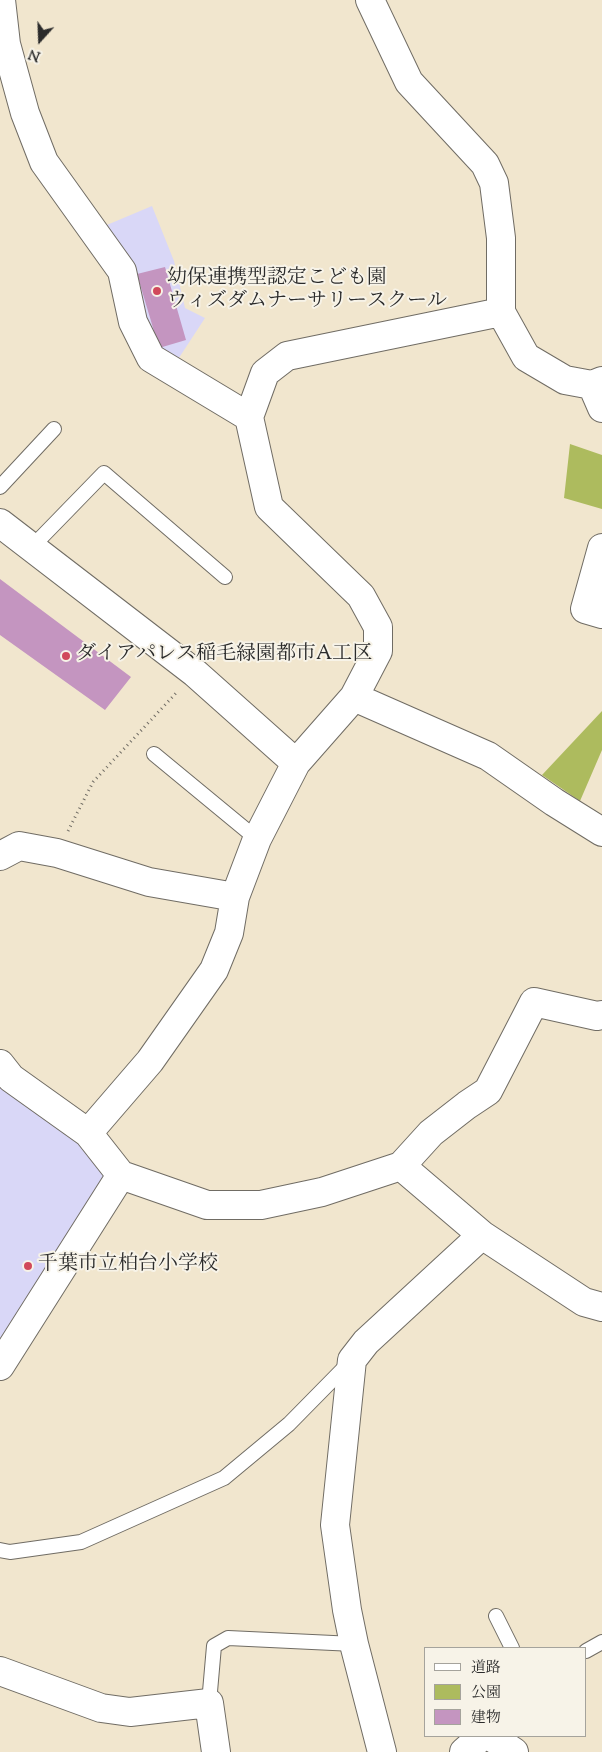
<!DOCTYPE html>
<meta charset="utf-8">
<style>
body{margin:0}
#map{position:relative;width:602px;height:1752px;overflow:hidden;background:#f1e6ce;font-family:"Sorts Mill Goudy","Noto Serif JP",serif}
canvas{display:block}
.legend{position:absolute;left:424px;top:1647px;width:162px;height:90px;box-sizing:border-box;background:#f7f3e8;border:1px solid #a5a39c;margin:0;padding:6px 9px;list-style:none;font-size:15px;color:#2b2b2b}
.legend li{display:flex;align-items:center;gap:10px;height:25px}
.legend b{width:25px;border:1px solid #a5a39c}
.north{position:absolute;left:15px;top:15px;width:50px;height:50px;-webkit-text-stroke:4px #f7f3e8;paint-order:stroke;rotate:200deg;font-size:14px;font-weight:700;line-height:20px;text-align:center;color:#2b2b2b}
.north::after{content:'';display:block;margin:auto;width:18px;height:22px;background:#2b2b2b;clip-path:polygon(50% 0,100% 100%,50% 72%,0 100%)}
</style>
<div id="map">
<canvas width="602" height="1752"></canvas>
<ul class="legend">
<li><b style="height:6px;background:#fff"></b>道路</li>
<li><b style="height:14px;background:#adbb5e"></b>公園</li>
<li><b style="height:14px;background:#c495c0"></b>建物</li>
</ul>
<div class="north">N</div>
</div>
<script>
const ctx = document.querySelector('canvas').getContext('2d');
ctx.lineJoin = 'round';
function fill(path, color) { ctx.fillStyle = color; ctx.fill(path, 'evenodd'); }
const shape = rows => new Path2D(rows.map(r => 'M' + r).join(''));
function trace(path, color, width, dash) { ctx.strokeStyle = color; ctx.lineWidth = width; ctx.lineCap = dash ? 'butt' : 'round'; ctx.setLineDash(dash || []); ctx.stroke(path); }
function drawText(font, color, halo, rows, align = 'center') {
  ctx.font = font + ' "Sorts Mill Goudy","Noto Serif JP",serif'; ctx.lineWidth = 4; ctx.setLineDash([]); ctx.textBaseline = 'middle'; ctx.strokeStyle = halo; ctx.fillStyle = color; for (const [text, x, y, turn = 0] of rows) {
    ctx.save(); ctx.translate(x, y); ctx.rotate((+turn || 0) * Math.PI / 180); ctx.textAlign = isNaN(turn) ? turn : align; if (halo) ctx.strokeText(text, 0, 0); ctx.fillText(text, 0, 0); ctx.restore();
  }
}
fill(shape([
 [152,206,174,261,185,308,205,318,173,367,160,358,102,227],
 [0,1077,83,1137,112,1177,0,1354]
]), '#d9d7f7');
fill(shape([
 [570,444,602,455,602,509,564,498],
 [602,711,602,750,580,801,542,775]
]), '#adbb5e');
fill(shape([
 [165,267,186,340,159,348,137,274],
 [0,579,131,677,105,710,0,635]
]), '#c495c0');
const service = shape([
 [0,487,54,429],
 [32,547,104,473,225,577],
 [154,754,257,839],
 [0,1550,10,1552,81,1542,224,1478,289,1424,350,1362],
 [496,1616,512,1648],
 [586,1651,602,1642],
 [209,1703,214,1646,228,1638,354,1644]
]);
const minor = shape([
 [1,0,6,44,25,113,44,162,122,271,133,322,151,358,249,417],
 [370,0,409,82,485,164,494,183,501,238,501,312,526,357,565,380,592,385,602,381],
 [592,385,602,408],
 [0,523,195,673,296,763],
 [602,548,585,609,602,614],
 [354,697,488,756,554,802,602,832],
 [0,856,19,846,57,853,149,882,235,897],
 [0,1064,11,1078,88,1133,121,1175,0,1366],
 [88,1133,150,1061,214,970,229,933,235,897,257,839,296,763,354,697,378,651,378,627,361,596,269,507,249,417,265,373,287,356,501,312],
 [401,1166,482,1235,584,1302,602,1307],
 [121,1175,207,1205,261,1205,322,1192,401,1166,431,1133,467,1105,488,1091,534,1002,597,1016,602,1015],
 [0,1671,101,1708,130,1712,209,1703,216,1752],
 [490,1736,514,1752],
 [382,1752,354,1644,347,1610,335,1525,352,1360,366,1342,482,1235],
 [464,1752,482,1736]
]);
trace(service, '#706c64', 16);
trace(minor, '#706c64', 30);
trace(shape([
 [68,831,93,782,178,691]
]), '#706c64', 3, [1, 4]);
trace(service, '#fff', 14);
trace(minor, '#fff', 28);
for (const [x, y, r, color] of [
 [157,291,5,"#d1495b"],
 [66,656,5,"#d1495b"],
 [28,1266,5,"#d1495b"]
]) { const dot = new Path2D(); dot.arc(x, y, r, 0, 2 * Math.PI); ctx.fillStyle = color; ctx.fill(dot); trace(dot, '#f7f3e8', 2); }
drawText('20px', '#2b2b2b', '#f7f3e8', [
 ["幼保連携型認定こども園",167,280],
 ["ウィズダムナーサリースクール",167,303],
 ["ダイアパレス稲毛緑園都市A工区",76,656],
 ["千葉市立柏台小学校",38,1266]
], 'left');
</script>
